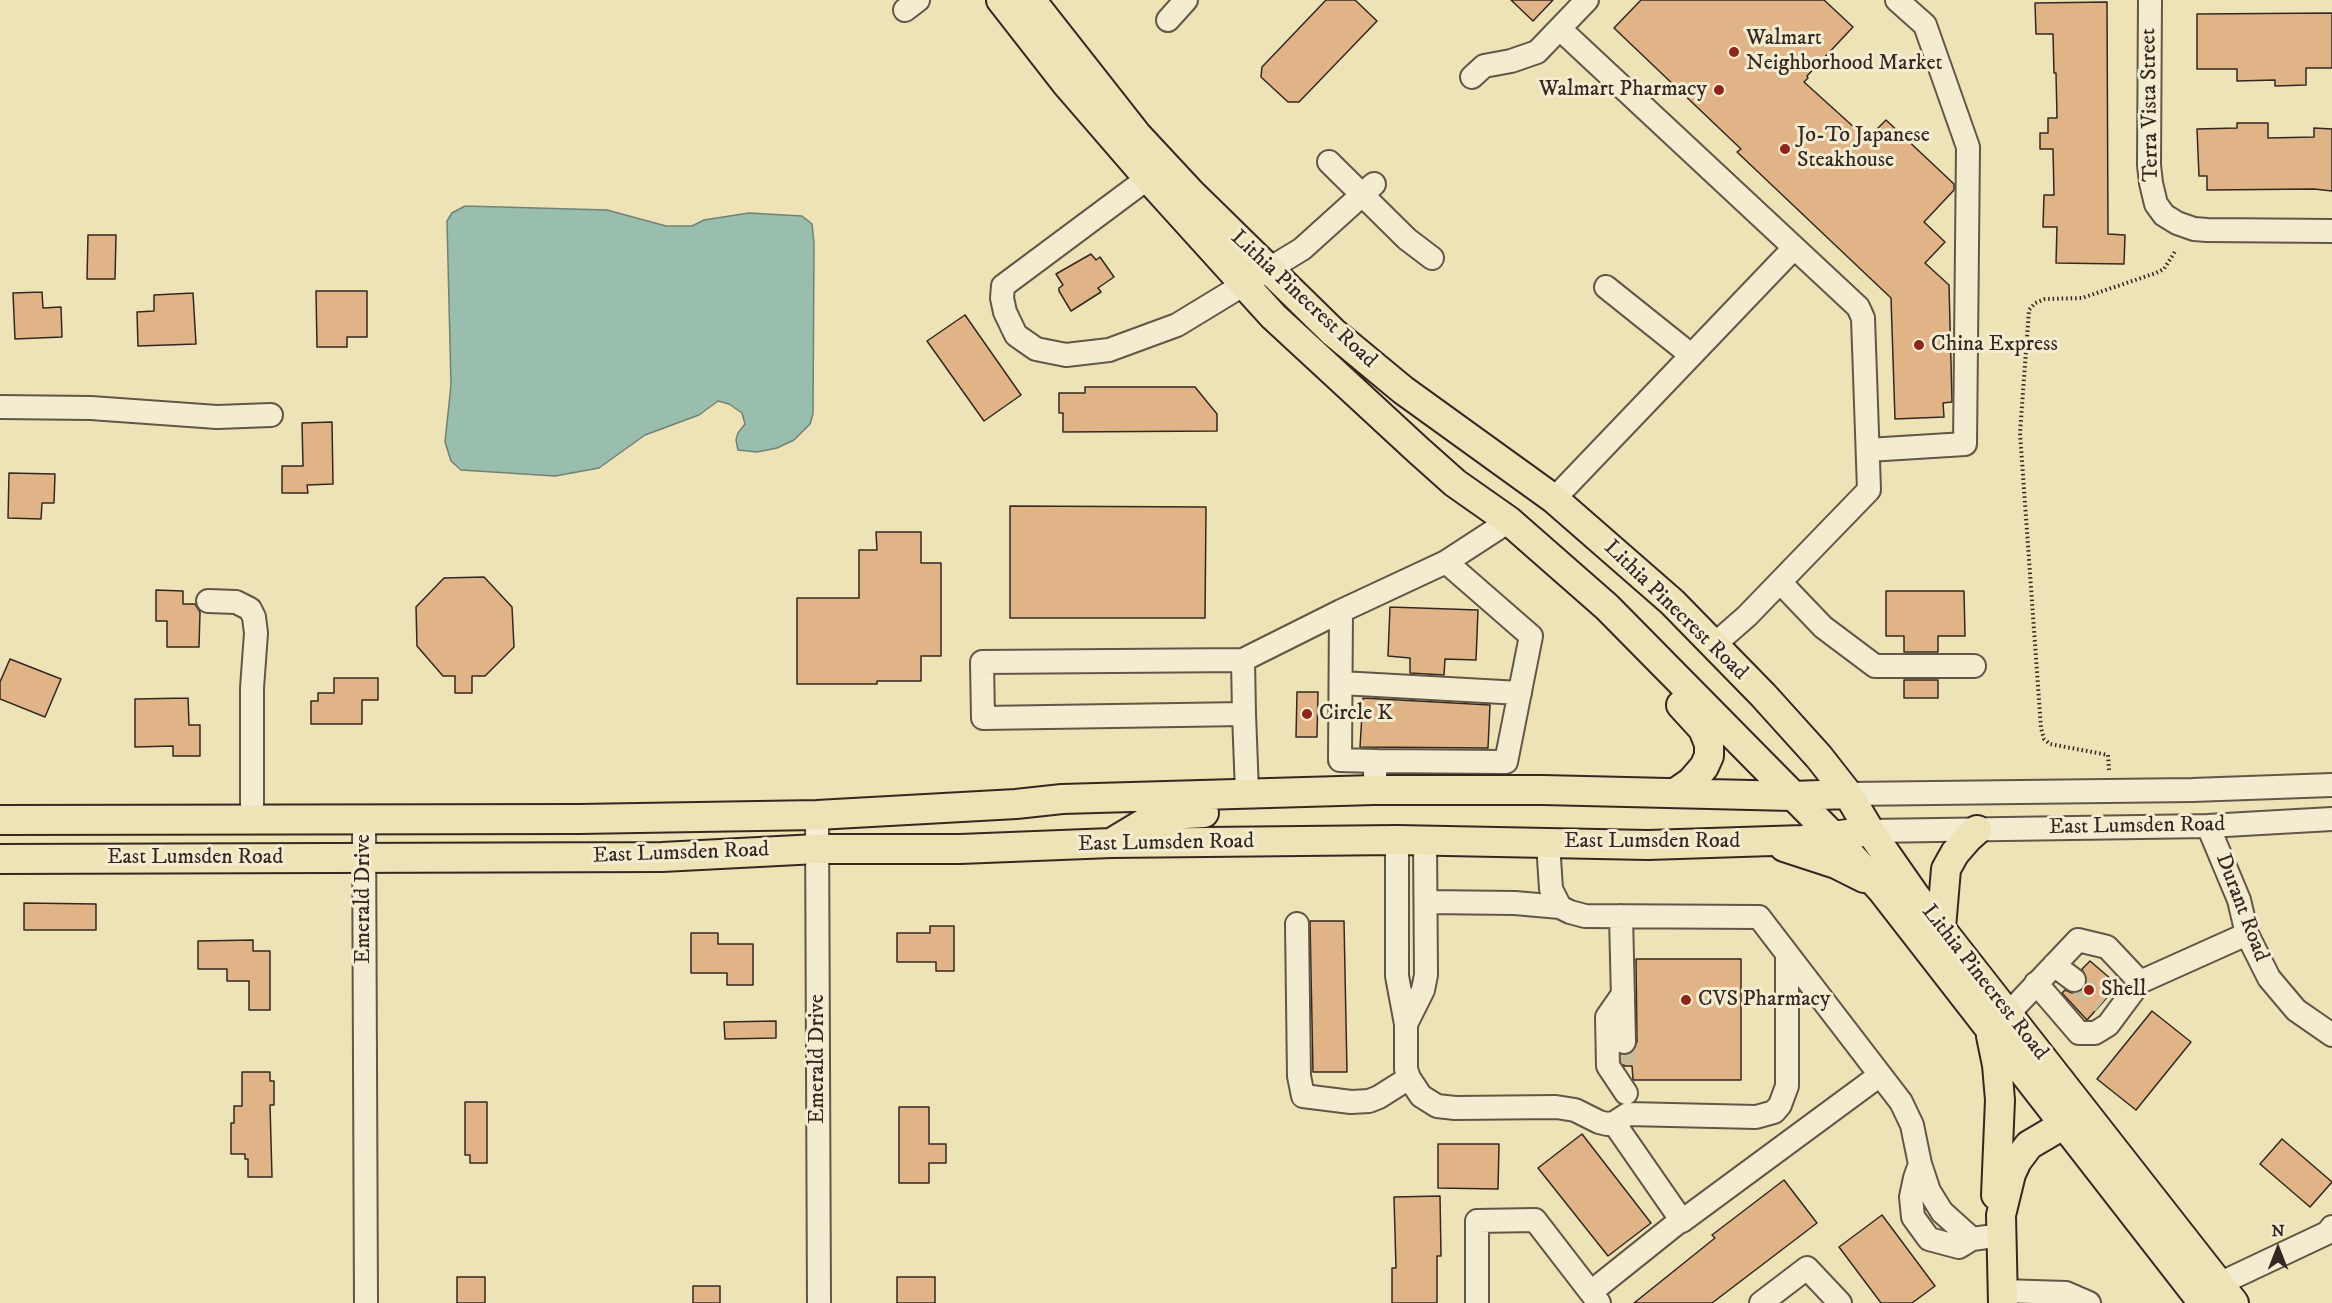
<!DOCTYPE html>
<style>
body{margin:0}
#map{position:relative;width:2332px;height:1303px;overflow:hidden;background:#eee2b7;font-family:"IM FELL DW Pica",serif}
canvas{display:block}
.north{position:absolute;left:2248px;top:1219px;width:60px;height:60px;-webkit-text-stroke:4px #f4ecd0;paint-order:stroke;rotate:0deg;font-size:16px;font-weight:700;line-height:24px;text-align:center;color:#342822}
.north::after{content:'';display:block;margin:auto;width:21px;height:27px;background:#342822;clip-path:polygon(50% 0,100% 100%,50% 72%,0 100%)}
</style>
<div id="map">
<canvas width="2332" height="1303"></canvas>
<div class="north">N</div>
</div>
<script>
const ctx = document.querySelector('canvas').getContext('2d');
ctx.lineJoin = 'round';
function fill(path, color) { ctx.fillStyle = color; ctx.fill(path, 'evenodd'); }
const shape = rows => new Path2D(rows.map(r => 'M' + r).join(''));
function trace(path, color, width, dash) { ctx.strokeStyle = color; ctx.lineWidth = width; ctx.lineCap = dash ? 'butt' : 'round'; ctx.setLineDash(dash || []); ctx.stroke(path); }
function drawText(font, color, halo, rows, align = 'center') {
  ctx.font = font + ' "IM FELL DW Pica",serif'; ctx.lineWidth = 6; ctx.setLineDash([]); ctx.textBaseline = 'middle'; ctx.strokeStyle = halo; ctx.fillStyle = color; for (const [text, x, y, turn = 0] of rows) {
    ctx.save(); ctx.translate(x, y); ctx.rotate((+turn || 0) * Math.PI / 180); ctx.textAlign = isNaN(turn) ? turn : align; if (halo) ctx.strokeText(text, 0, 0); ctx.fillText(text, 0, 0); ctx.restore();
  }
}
const water = shape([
 [465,206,607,210,666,226,692,226,704,220,749,213,802,216,812,224,814,243,813,414,810,424,794,440,777,448,757,452,738,450,736,440,738,433,745,424,742,413,729,404,718,401,699,415,645,435,599,468,555,476,461,470,451,461,445,442,451,385,447,221,452,213,465,206]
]);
fill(water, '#99bead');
trace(water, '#718275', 1.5);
const building = shape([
 [1326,0,1355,0,1377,21,1299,102,1288,102,1261,77,1262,67,1326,0],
 [1511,0,1553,0,1533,21,1511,0],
 [1641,0,1824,0,1853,27,1807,76,1808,78,1804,82,1867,139,1886,120,1954,184,1954,190,1924,222,1945,242,1925,263,1949,285,1952,402,1943,403,1944,417,1895,419,1891,298,1737,152,1741,149,1614,28,1641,0],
 [2107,2,2108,234,2125,235,2124,264,2056,263,2057,227,2043,227,2044,195,2054,195,2053,149,2040,149,2040,133,2048,133,2048,118,2057,118,2056,73,2054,73,2053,34,2036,34,2035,3,2107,2],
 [2332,13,2332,68,2306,68,2306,85,2275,86,2275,80,2237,81,2237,69,2197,69,2197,14,2332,13],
 [2237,123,2268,123,2268,138,2314,137,2314,128,2332,129,2332,191,2314,189,2207,190,2207,176,2199,176,2197,129,2237,128,2237,123],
 [88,235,116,235,115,279,87,279,88,235],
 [1091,254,1096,260,1100,257,1114,277,1098,288,1101,292,1071,311,1059,291,1059,288,1063,285,1056,274,1091,254],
 [316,291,367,291,367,337,347,337,347,347,317,347,316,291],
 [42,292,43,308,61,307,62,337,15,339,13,293,42,292],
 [193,293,196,344,138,346,137,312,154,311,154,295,193,293],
 [965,315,1021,395,984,421,927,341,965,315],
 [1085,387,1195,387,1217,414,1217,431,1063,432,1063,413,1059,413,1059,393,1085,393,1085,387],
 [332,422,333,484,307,485,308,493,282,493,282,466,303,466,302,423,332,422],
 [9,473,55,474,54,503,42,503,41,519,8,518,9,473],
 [1010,506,1206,507,1205,618,1010,618,1010,506],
 [876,532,921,532,921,563,941,563,941,656,921,656,921,681,877,681,877,684,797,684,797,598,859,598,859,550,877,550,876,532],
 [484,577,512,607,514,647,485,676,472,676,472,693,455,693,455,676,443,676,417,646,416,607,444,578,484,577],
 [156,590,183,591,183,604,195,604,200,612,199,647,167,647,167,621,156,621,156,590],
 [1886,591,1964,591,1965,636,1938,636,1938,652,1904,652,1904,636,1886,636,1886,591],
 [1390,607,1478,610,1476,660,1445,659,1444,675,1410,673,1410,658,1388,656,1390,607],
 [10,659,61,679,45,717,0,699,0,682,10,659],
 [334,678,378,678,378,700,362,700,362,724,311,724,311,701,318,701,318,693,334,693,334,678],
 [1904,680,1938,680,1938,698,1904,698,1904,680],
 [1297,692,1318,692,1317,737,1296,737,1297,692],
 [188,698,189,725,200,725,200,756,173,756,173,746,135,747,135,699,188,698],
 [1363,698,1490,705,1488,748,1360,747,1363,698],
 [24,903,96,904,96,930,24,930,24,903],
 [1310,921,1344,921,1347,1072,1313,1072,1310,921],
 [930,926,954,926,954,971,936,971,936,962,897,962,897,933,930,933,930,926],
 [691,933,718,933,718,944,753,944,753,985,727,985,727,973,691,973,691,933],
 [253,940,253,951,270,951,270,1010,249,1010,249,981,227,981,227,969,198,969,198,941,253,940],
 [1636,959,1741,959,1741,1080,1633,1080,1632,1066,1624,1066,1621,1055,1631,1053,1637,1042,1636,959],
 [2090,961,2118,985,2087,1020,2062,993,2065,990,2072,993,2079,993,2084,989,2087,981,2082,969,2090,961],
 [2152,1011,2191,1042,2136,1110,2097,1079,2152,1011],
 [776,1021,776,1038,725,1039,724,1022,776,1021],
 [242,1072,270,1072,270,1081,274,1081,274,1105,270,1105,272,1177,248,1177,248,1159,245,1159,245,1154,231,1154,231,1123,234,1123,234,1106,242,1106,242,1072],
 [465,1102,487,1102,487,1163,470,1163,470,1155,465,1155,465,1102],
 [899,1107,929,1107,929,1144,946,1144,946,1163,929,1163,929,1183,899,1183,899,1107],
 [1582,1134,1651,1223,1608,1256,1538,1168,1582,1134],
 [2282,1139,2332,1182,2310,1207,2260,1164,2282,1139],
 [1438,1144,1499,1144,1498,1189,1438,1188,1438,1144],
 [1784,1180,1817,1223,1712,1303,1634,1303,1715,1238,1712,1235,1784,1180],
 [1440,1196,1441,1256,1437,1256,1437,1303,1392,1303,1392,1268,1396,1268,1394,1197,1440,1196],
 [1882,1215,1935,1286,1912,1303,1881,1303,1839,1247,1882,1215],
 [457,1277,485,1277,485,1303,457,1303,457,1277],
 [897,1277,935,1277,935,1303,897,1303,897,1277],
 [693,1286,720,1286,720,1303,693,1303,693,1286]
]);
fill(building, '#e0b487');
trace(building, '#342822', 1.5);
trace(shape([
 [2074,980,2102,1003],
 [1624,1042,1625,1066]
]), '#c9bd99', 22, [22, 11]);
const minor = shape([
 [2150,0,2149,165,2151,183,2156,204,2164,215,2177,223,2194,229,2207,230,2332,231],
 [905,10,918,0],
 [1168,20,1186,0],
 [1560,29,1858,307,1863,318,1869,490,1747,616,1715,644],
 [1472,77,1484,66,1511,61,1537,52,1587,0],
 [1329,162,1407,239,1432,258],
 [1148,178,1003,286,1002,298,1005,312,1016,335,1036,349,1066,355,1109,350,1177,325,1302,249,1374,184],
 [1606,287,1691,355],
 [0,407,91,408,217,417,271,415],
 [1868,450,1965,444,1968,147,1925,25,1897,0],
 [1554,499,1794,248],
 [1780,582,1823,627,1875,666,1974,666],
 [208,601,236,602,250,609,254,617,256,633,252,688,252,820],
 [1243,660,1244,714,983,718,982,662,1243,660,1341,611],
 [1341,683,1520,693],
 [1244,714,1247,792],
 [1376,761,1506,762,1531,636,1446,562],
 [1374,790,1376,761,1340,760,1341,611,1446,562,1509,521],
 [1848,794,2192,790,2332,785],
 [817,815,819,1303],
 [364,819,366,1303],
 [2208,826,2239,900,2247,934,2269,978,2296,1010,2332,1035],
 [1870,831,2208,826,2332,819],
 [1397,840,1397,976,1406,1024,1406,1069,1409,1078,1421,1096,1437,1106,1455,1108,1556,1107,1575,1110,1599,1122,1607,1124,1614,1123,1628,1114,1756,1117,1774,1112,1780,1105,1787,1086,1787,954],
 [1548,843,1551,889,1560,907,1570,912,1585,916,1759,917,1901,1102,1912,1125,1920,1164,1929,1191,1942,1212,1972,1239],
 [1426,902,1515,903,1560,907],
 [1621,916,1624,1042],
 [1297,924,1299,1076,1303,1096,1351,1102,1369,1101,1379,1097,1409,1078],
 [2054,965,2074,980],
 [2036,983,2079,1033,2095,1033,2108,1025,2140,982,2247,934],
 [1623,994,1607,1017,1608,1066,1626,1093],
 [2008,1014,2078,940,2107,947,2140,982],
 [1406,1024,1423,990,1426,975,1425,840],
 [1614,1123,1682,1221,1880,1075],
 [1920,1164,1915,1178,1911,1197,1913,1217,1929,1239,1959,1247,1972,1239,1987,1237],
 [2219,1284,2327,1233,2332,1227],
 [2002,1291,2066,1293,2089,1303],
 [1591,1292,1681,1220],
 [1477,1303,1477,1221,1535,1220,1599,1303],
 [1761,1303,1807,1268,1840,1303]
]);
const major = shape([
 [1001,0,1065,82,1148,178,1273,316,1418,450,1455,483,1509,521,1607,607,1833,836,1881,889,2203,1303],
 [1031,0,1137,135,1191,193,1333,332,1403,390,1554,499,1672,602,1763,695,1819,757,1848,794,1870,831,1916,897,2234,1303],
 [1675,793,1691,782,1704,767,1709,756,1709,744,1703,729,1681,705],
 [0,820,579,819,817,815,1016,804,1062,799,1374,790,1543,790,1792,796,1848,794],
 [1111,843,1151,819,1167,815,1204,813],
 [1784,847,1836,864,1864,878],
 [0,859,662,857,817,849,960,849,1111,843,1397,840,1648,845,1803,840,1870,831],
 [1941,928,1946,869,1955,853,1968,838,1977,830],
 [1991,1036,1997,1065,2000,1100,1996,1195],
 [2003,1303,2001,1215,2011,1174,2017,1161,2029,1145,2063,1125]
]);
trace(minor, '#625647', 26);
trace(major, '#342822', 32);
trace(shape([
 [2109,770,2108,755,2050,744,2044,739,2041,728,2020,433,2029,310,2035,303,2045,299,2082,298,2156,273,2164,269,2176,250]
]), '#342822', 4, [1.5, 3]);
trace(minor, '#f4ecd0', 22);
trace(major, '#eee2b7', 28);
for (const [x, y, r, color] of [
 [1734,52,6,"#8f2418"],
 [1719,90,6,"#8f2418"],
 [1785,149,6,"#8f2418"],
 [1919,345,6,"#8f2418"],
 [1307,714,6,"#8f2418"],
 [2089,990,6,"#8f2418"],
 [1686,1000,6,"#8f2418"]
]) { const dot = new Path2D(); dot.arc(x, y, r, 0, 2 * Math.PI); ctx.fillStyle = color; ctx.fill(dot); trace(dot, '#f4ecd0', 2); }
drawText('22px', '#342822', '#f4ecd0', [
 ["Walmart",1746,39],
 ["Neighborhood Market",1746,64],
 ["Walmart Pharmacy",1707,90,"right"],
 ["Jo-To Japanese",1797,136],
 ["Steakhouse",1797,161],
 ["China Express",1931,345],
 ["Circle K",1319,714],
 ["Shell",2101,990],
 ["CVS Pharmacy",1698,1000]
], 'left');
drawText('22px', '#342822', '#f4ecd0', [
 ["Terra Vista Street",2151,105,-91],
 ["Lithia Pinecrest Road",1303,300,43],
 ["Lithia Pinecrest Road",1675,611,44],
 ["East Lumsden Road",2137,827,-1],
 ["East Lumsden Road",1652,842],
 ["East Lumsden Road",1166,844,-1],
 ["East Lumsden Road",681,854,-2],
 ["East Lumsden Road",195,858],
 ["Emerald Drive",364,899,-90],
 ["Durant Road",2241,908,69],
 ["Lithia Pinecrest Road",1984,983,52],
 ["Emerald Drive",818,1059,-90]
]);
</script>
